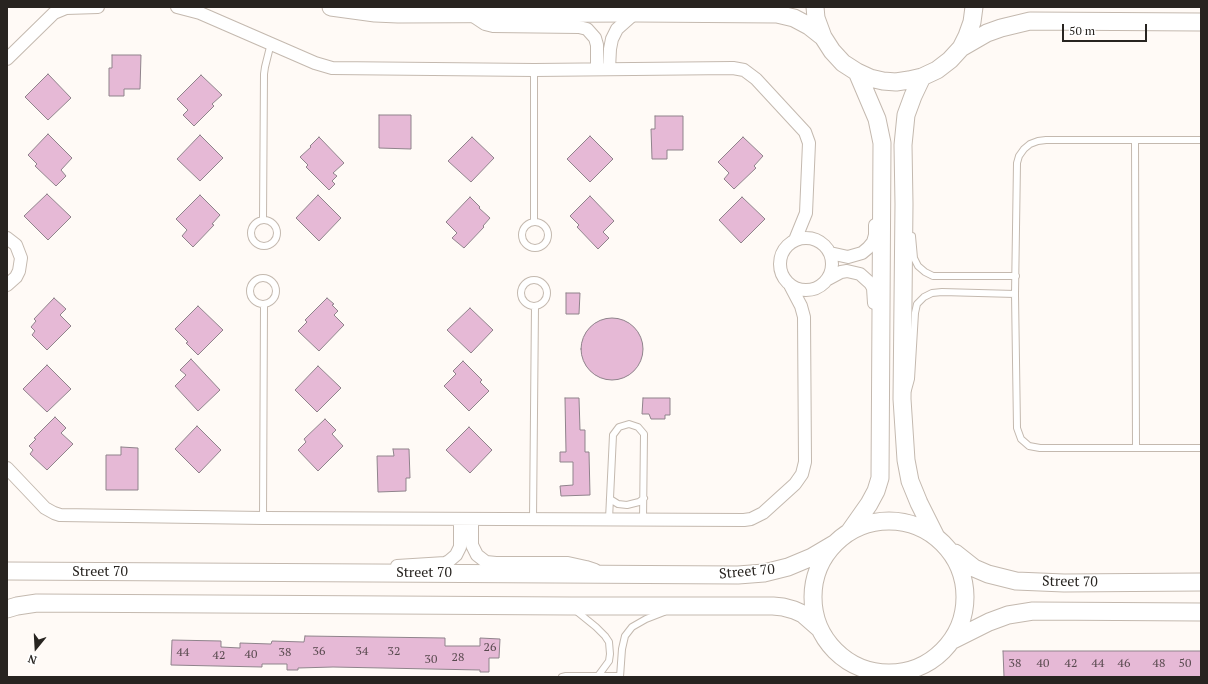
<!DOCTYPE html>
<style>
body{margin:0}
#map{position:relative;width:1208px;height:684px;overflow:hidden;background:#fffaf6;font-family:"PT Serif",serif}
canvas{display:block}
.frame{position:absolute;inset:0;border:8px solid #282420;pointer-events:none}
.north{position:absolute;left:16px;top:628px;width:40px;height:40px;-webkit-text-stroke:3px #fff;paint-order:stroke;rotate:198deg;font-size:11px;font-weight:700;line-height:16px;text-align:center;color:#282420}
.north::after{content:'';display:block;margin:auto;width:14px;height:18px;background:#282420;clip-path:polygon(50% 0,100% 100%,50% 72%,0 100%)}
.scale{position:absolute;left:1062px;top:24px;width:85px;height:18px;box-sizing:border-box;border:2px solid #282420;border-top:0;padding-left:5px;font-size:12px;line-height:14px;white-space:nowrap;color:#282420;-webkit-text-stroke:3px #fff;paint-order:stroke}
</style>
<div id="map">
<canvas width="1208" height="684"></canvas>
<div class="frame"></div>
<div class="north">N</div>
<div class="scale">50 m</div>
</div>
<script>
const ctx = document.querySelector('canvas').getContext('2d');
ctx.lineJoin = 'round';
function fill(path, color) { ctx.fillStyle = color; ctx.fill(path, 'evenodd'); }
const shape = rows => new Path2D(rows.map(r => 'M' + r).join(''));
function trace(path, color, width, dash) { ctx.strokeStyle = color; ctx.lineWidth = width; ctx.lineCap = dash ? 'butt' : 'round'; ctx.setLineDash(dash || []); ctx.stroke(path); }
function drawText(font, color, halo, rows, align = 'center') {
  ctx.font = font + ' "PT Serif",serif'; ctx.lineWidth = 3; ctx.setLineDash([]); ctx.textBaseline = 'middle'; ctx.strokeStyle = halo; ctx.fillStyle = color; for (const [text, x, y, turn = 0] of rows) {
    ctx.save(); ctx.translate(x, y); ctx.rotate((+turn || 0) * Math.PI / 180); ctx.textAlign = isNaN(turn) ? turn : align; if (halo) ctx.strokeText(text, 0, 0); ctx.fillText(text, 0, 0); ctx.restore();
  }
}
const building = shape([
 [112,55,141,55,140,89,124,89,124,96,109,96,109,68,112,68,112,55],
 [48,74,71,98,48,120,25,97,48,74],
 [201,75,222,95,212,104,214,106,194,126,183,115,188,110,177,99,201,75],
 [379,115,411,115,411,149,379,148,379,115],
 [655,116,683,116,683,150,667,150,667,159,652,159,651,129,655,129,655,116],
 [48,134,72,158,61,170,66,176,56,186,35,166,37,164,28,155,48,134],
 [200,135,223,158,200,181,177,159,200,135],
 [590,136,613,159,590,182,567,159,590,136],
 [319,137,344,163,333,173,337,176,332,181,335,184,329,190,306,167,308,165,300,157,311,147,310,146,319,137],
 [472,137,494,158,471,182,448,161,472,137],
 [743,137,763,156,754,166,756,168,734,189,724,179,729,173,718,162,743,137],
 [47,194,71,217,48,240,24,216,47,194],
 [200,195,220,215,212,224,214,225,193,247,182,236,187,230,176,219,200,195],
 [318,195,341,218,319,241,296,218,318,195],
 [590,196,614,221,603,232,609,238,598,249,577,227,579,225,570,216,590,196],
 [470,197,480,207,479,208,490,218,483,226,484,227,464,248,452,238,457,233,446,222,470,197],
 [742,197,765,219,741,243,719,220,742,197],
 [566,293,580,293,579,314,566,314,566,293],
 [54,298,66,309,60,315,71,326,47,350,32,335,35,331,31,327,36,321,34,319,54,298],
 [327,298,334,304,332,305,338,311,334,315,344,325,319,351,298,331,307,322,305,320,327,298],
 [198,306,223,330,198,355,186,343,188,342,175,329,198,306],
 [470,308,493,330,471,353,447,330,470,308],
 '581 349a31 31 0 1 1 62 0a31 31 0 1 1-62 0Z',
 [191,359,220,390,198,411,175,386,186,375,180,370,191,359],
 [463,361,482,380,480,382,489,391,469,411,444,386,456,374,453,371,463,361],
 [47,365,71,389,47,412,23,389,47,365],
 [318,366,341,388,317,412,295,390,318,366],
 [565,398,579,398,580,430,585,430,585,452,589,452,590,495,561,496,560,486,573,485,573,462,560,462,560,452,566,452,565,398],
 [643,398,670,398,670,415,665,415,665,419,651,419,649,414,642,414,643,398],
 [55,417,66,428,61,433,73,444,47,470,30,454,33,450,29,446,36,439,34,438,55,417],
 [325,419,336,430,332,434,343,446,318,471,298,450,306,442,304,439,325,419],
 [197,426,221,450,199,473,175,449,197,426],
 [469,427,492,450,470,473,446,450,469,427],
 [121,447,138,448,138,490,106,490,106,455,121,455,121,447],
 [393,449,409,449,410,478,406,478,406,491,378,492,377,456,394,456,393,449],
 [305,636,445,638,445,646,480,646,480,638,500,639,499,658,489,658,489,672,480,672,480,670,333,667,298,668,298,670,287,670,287,664,262,664,262,667,171,665,172,640,221,641,221,647,240,648,240,643,271,644,272,641,304,642,305,636],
 [1003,651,1201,651,1201,677,1004,677,1003,651]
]);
fill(building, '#e6b9d6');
trace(building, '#8f838b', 1);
const service = shape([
 [1135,140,1136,448],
 [1201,140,1046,140,1038,141,1030,144,1024,149,1019,156,1017,163,1015,294,1017,428,1021,439,1029,446,1040,448,1201,448],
 [263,219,264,74,265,67,271,43],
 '251 233a13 13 0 1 1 26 0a13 13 0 1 1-26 0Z',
 [534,221,534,70],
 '522 235a13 13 0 1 1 26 0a13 13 0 1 1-26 0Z',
 [912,236,914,258,918,266,925,272,933,276,1016,276],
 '250 291a13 13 0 1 1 26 0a13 13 0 1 1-26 0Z',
 '521 293a13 13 0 1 1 26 0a13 13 0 1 1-26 0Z',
 [908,390,911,379,915,313,917,304,924,297,932,293,942,292,1015,294],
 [610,499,618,504,627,505,639,502,644,498],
 [263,518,264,305],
 [533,519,535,306],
 [609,519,613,435,619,427,629,424,638,427,644,434,643,520],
 [575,610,596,627,605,636,609,642,610,654,609,661,598,676],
 [562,677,566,676,620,676],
 [620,677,622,649,625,636,632,627,646,619,664,612]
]);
const minor = shape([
 [177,7,200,13,315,63,332,68,534,70,733,68,744,70,756,79,805,132,809,143,806,213,795,240],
 [470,14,485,24,493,26,579,27,587,29,595,38,597,45,597,69],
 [7,59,54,13,66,8,98,7],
 [609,69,610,49,612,39,617,29,635,13],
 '780 264a26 26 0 1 1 52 0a26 26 0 1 1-52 0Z',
 [7,238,16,245,21,258,19,271,16,277,7,285],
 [830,253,848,257,862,253,868,248,873,242,875,235,875,225],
 [828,279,841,272,847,271,860,274,870,283,873,288,874,303],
 [7,468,45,508,54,513,60,515,263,518,744,520,751,519,763,513,795,484,802,474,805,462,804,317,801,306,790,285],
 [472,519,472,545,477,555,486,562,496,563,568,563,586,567,595,570],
 [397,566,445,563,449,561,456,555,460,547,460,519]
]);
const secondary = shape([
 [331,7,375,13,398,14,635,13,777,14,794,18,809,26,823,37],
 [815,7,816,18,823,37,832,51,843,63,857,72,870,78,883,81,896,82,909,80,922,77,937,70,950,60,961,48,967,36,972,22,974,7],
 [961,48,987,33,1001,28,1030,21,1201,22],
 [922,77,913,96,906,115,903,145,904,204,902,399,906,460,910,481,919,503,935,535],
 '813 597a76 76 0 1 1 152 0a76 76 0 1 1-152 0Z',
 [850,531,869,504,876,491,880,478,882,143,877,119,857,72],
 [955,553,974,568,988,574,1016,581,1064,583,1201,582],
 [7,571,738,575,764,573,788,567,812,557,834,544],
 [7,609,17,606,37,603,571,606,773,606,783,607,794,610,803,614,819,628],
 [953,640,989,622,1008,615,1033,611,1201,612]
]);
trace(service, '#c4b9af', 8);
trace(minor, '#c4b9af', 14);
trace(secondary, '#c4b9af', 19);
trace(service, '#fff', 6);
trace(minor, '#fff', 12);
trace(secondary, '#fff', 17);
drawText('12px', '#58494e', null, [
 ["26",490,648],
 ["36",319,652],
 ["34",362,652],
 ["32",394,652],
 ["44",183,653],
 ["38",285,653],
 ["40",251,655],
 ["42",219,656],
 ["28",458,658],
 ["30",431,660],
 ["38",1015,664],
 ["40",1043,664],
 ["42",1071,664],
 ["44",1098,664],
 ["46",1124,664],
 ["48",1159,664],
 ["50",1185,664]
]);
drawText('14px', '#282420', '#fff', [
 ["Street 70",100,572],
 ["Street 70",747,572,-5],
 ["Street 70",424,573],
 ["Street 70",1070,582,1]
]);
</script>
